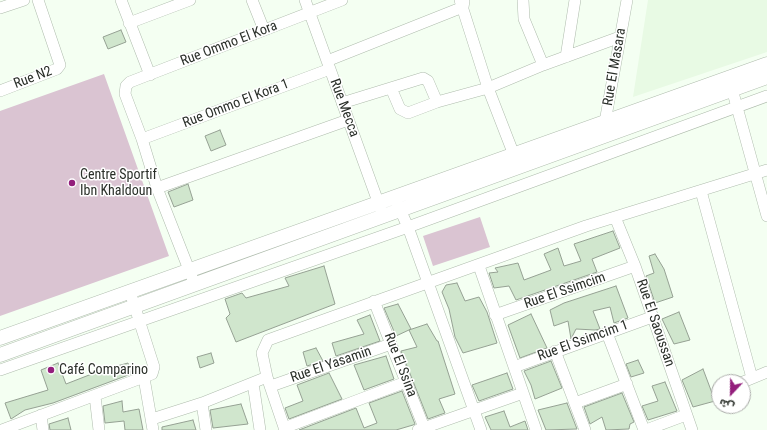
<!DOCTYPE html>
<meta charset="utf-8">
<style>
body{margin:0}
#map{position:relative;width:767px;height:430px;overflow:hidden;background:#f4fff2;font-family:"Roboto Condensed","Noto Sans Arabic",sans-serif}
canvas{display:block}
.north{position:absolute;left:711px;top:374px;width:40px;height:40px;box-sizing:border-box;background:#fff;border:1px solid #aaaca9;border-radius:50%;rotate:202deg;font-size:11px;font-weight:700;line-height:16px;text-align:center;color:#2a2f29}
.north::after{content:'';display:block;margin:auto;width:14px;height:18px;background:#931e7c;clip-path:polygon(50% 0,100% 100%,50% 72%,0 100%)}
</style>
<div id="map">
<canvas width="767" height="430"></canvas>
<div class="north">ش</div>
</div>
<script>
const ctx = document.querySelector('canvas').getContext('2d');
ctx.lineJoin = 'round';
function fill(path, color) { ctx.fillStyle = color; ctx.fill(path, 'evenodd'); }
const shape = rows => new Path2D(rows.map(r => 'M' + r).join(''));
function trace(path, color, width, dash) { ctx.strokeStyle = color; ctx.lineWidth = width; ctx.lineCap = dash ? 'butt' : 'round'; ctx.setLineDash(dash || []); ctx.stroke(path); }
function drawText(font, color, halo, rows, align = 'center') {
  ctx.font = font + ' "Roboto Condensed",sans-serif'; ctx.lineWidth = 3; ctx.setLineDash([]); ctx.textBaseline = 'middle'; ctx.strokeStyle = halo; ctx.fillStyle = color; for (const [text, x, y, turn = 0] of rows) {
    ctx.save(); ctx.translate(x, y); ctx.rotate((+turn || 0) * Math.PI / 180); ctx.textAlign = isNaN(turn) ? turn : align; if (halo) ctx.strokeText(text, 0, 0); ctx.fillText(text, 0, 0); ctx.restore();
  }
}
fill(shape([
 [648,0,767,0,767,52,633,97]
]), '#e8fae4');
fill(shape([
 [104,74,169,256,0,316,0,111],
 [480,217,490,247,433,266,423,236]
]), '#dac4d2');
const building = shape([
 [121,30,126,42,108,49,103,37,121,30],
 [220,130,226,145,211,151,205,136,220,130],
 [188,184,193,200,174,207,168,192,188,184],
 [613,231,620,248,592,259,597,272,516,300,509,286,494,288,489,273,498,272,495,268,518,263,524,280,551,270,544,254,558,248,564,266,581,261,574,244,613,231],
 [655,254,664,269,673,297,655,303,646,276,654,273,649,256,655,254],
 [324,266,335,304,236,342,226,318,230,314,225,299,242,293,246,298,289,286,285,278,324,266],
 [457,283,465,301,479,297,487,312,497,343,463,353,455,337,449,309,442,292,446,285,457,283],
 [616,286,628,318,614,323,610,307,593,311,600,329,595,330,576,329,571,339,568,321,554,326,550,310,564,303,616,286],
 [398,304,411,329,396,336,384,308,398,304],
 [679,312,690,340,674,344,662,319,679,312],
 [531,314,547,348,520,358,508,325,531,314],
 [370,315,380,341,336,356,332,343,364,334,357,320,370,315],
 [427,324,437,341,438,341,455,394,439,399,445,413,428,419,401,351,417,347,409,330,427,324],
 [316,348,323,361,307,366,303,352,316,348],
 [211,353,214,363,200,368,197,357,211,353],
 [386,356,394,379,364,390,354,365,386,356],
 [638,360,644,373,631,377,626,364,638,360],
 [551,361,562,388,535,399,531,385,524,371,551,361],
 [58,363,66,384,102,370,128,363,131,374,53,403,25,410,11,419,5,403,48,390,41,370,58,363],
 [703,369,715,401,693,407,682,380,703,369],
 [329,373,342,399,289,419,285,408,303,401,297,385,329,373],
 [507,373,513,389,479,401,472,385,507,373],
 [665,382,677,411,648,420,642,406,658,401,652,386,665,382],
 [402,391,415,424,413,425,396,430,299,430,356,408,364,428,377,423,369,403,402,391],
 [622,393,634,422,630,424,629,429,606,430,602,417,590,424,584,407,622,393],
 [122,401,123,412,139,409,143,430,125,430,124,421,105,423,103,406,122,401],
 [567,403,577,429,546,430,538,410,567,403],
 [241,404,248,424,213,428,210,410,241,404],
 [504,411,510,427,525,421,528,430,491,430,485,417,504,411],
 [68,418,71,430,50,430,49,424,68,418],
 [193,420,196,430,162,430,162,427,193,420]
]);
fill(building, '#d0e6cd');
trace(building, '#95a193', 1);
const minor = shape([
 [121,0,150,75],
 [252,0,264,30],
 [305,0,381,210],
 [460,0,488,88,514,155],
 [523,0,524,19,543,65],
 [0,8,24,0],
 [129,23,190,0],
 [566,57,575,0],
 [327,61,463,7,464,1],
 [391,88,400,109,408,113,437,102,488,88,543,65,620,37],
 [732,89,767,216],
 [0,91,57,69,60,65,38,0],
 [342,103,423,78,428,81,437,102],
 [607,127,605,122,627,0],
 [142,139,330,69],
 [157,188,348,120],
 [701,191,752,378],
 [397,203,408,227,481,430],
 [615,217,635,266,692,430],
 [479,266,536,430],
 [195,285,157,188,142,139,125,94,126,86,130,82,342,0],
 [374,301,425,430],
 [495,315,635,266],
 [607,333,644,430],
 [555,351,585,430],
 [514,367,652,317],
 [0,370,408,227,767,96],
 [144,378,153,430],
 [743,382,767,372],
 [253,383,260,430],
 [271,386,391,344],
 [95,396,99,430],
 [202,403,206,430],
 [575,403,627,384],
 [41,415,43,430],
 [152,419,202,403,267,377],
 [284,428,406,382],
 [2,430,152,374,154,367,132,298],
 [285,430,267,377,262,353,268,340,586,226,767,170],
 [418,430,523,393],
 [646,430,686,415]
]);
const major = shape([
 [0,338,767,64],
 [0,355,767,77]
]);
trace(minor, '#afbcad', 12);
trace(major, '#afbcad', 15);
trace(minor, '#fff', 11);
trace(major, '#fff', 14);
for (const [x, y, r, color] of [
 [72,183,4,"#931e7c"],
 [51,370,4,"#931e7c"]
]) { const dot = new Path2D(); dot.arc(x, y, r, 0, 2 * Math.PI); ctx.fillStyle = color; ctx.fill(dot); trace(dot, '#fff', 1.5); }
drawText('14px', '#2a2f29', '#fff', [
 ["Rue Ommo El Kora",229,44,-21],
 ["Rue El Masara",615,67,-80],
 ["Rue N2",33,78,-21],
 ["Rue Ommo El Kora 1",236,104,-21],
 ["Rue Mecca",344,108,70],
 ["Rue El Ssimcim",565,291,-19],
 ["Rue El Saoussan",655,323,71],
 ["Rue El Ssimcim 1",583,341,-20],
 ["Rue El Yasamin",331,365,-19],
 ["Rue El Ssina",400,365,69]
]);
drawText('14px', '#2a2f29', '#fff', [
 ["Centre Sportif",80,175],
 ["Ibn Khaldoun",80,191],
 ["Café Comparino",59,370]
], 'left');
</script>
